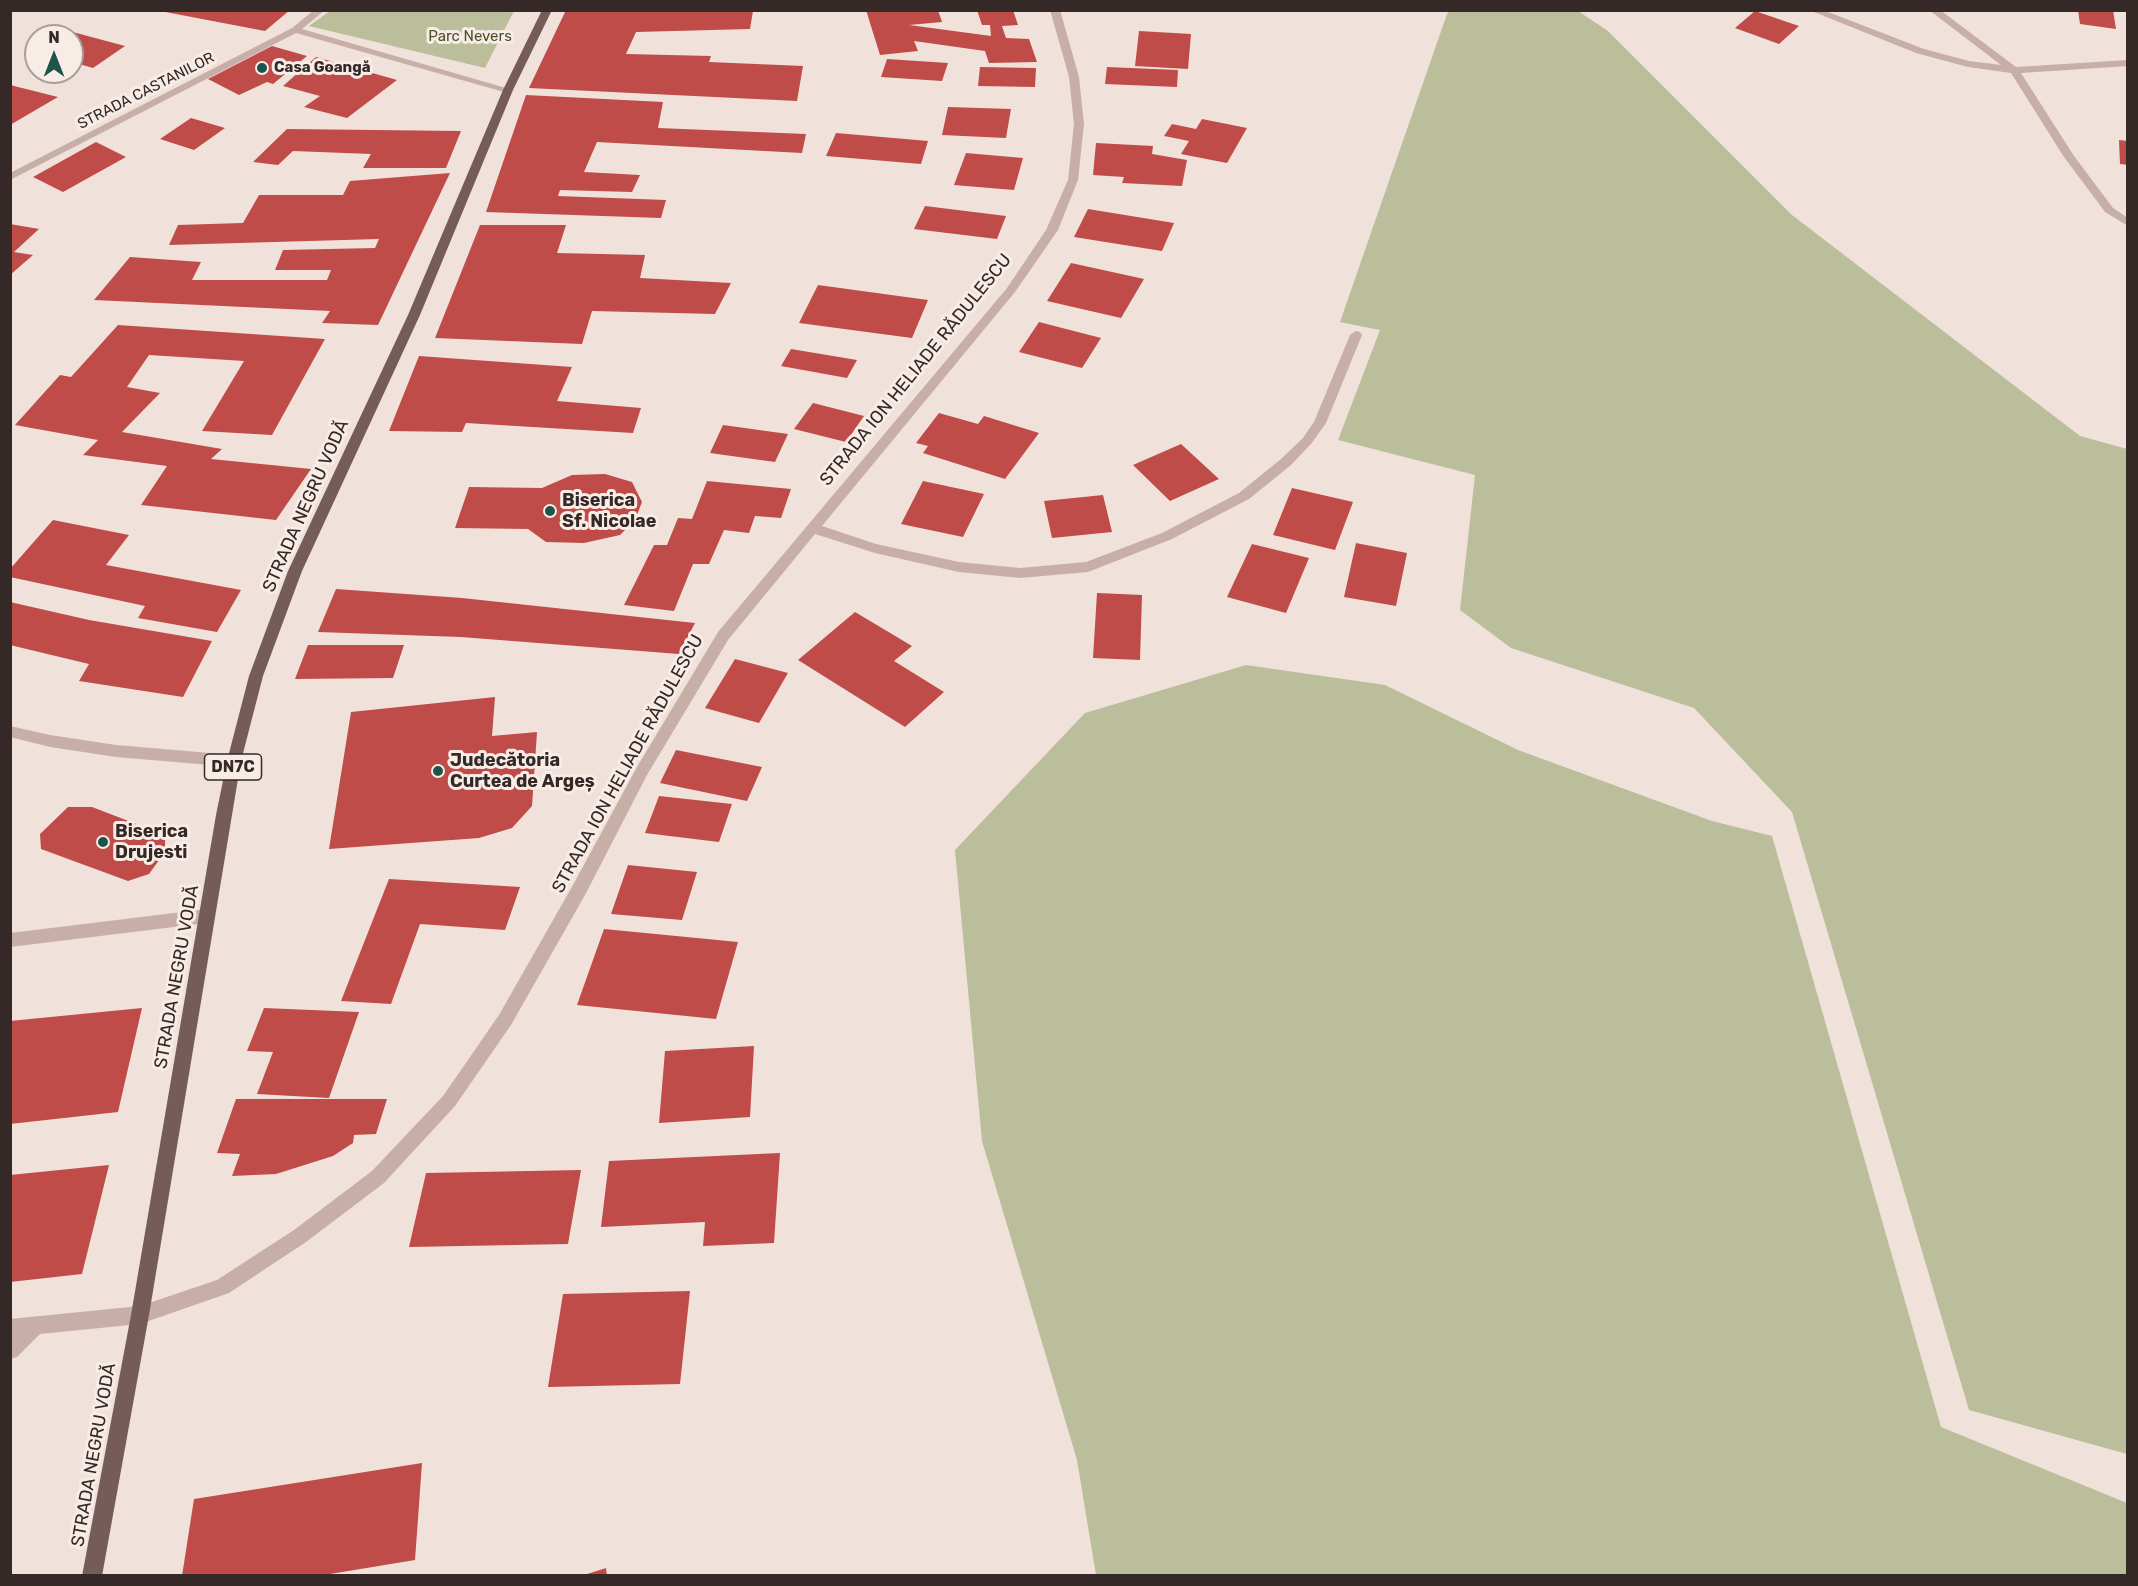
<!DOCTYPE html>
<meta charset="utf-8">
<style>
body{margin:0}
#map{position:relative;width:2138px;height:1586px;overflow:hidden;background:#f0e1db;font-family:Rubik,sans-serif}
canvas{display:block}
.frame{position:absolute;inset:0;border:12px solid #342927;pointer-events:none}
.north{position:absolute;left:24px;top:24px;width:60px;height:60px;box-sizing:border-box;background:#f8ece7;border:2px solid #aa9e9a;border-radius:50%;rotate:0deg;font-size:16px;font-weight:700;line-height:24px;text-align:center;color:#342927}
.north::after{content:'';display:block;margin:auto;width:21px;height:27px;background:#1f544b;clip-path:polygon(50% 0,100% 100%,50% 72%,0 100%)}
</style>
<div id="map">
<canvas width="2138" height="1586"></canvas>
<div class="frame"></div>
<div class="north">N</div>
</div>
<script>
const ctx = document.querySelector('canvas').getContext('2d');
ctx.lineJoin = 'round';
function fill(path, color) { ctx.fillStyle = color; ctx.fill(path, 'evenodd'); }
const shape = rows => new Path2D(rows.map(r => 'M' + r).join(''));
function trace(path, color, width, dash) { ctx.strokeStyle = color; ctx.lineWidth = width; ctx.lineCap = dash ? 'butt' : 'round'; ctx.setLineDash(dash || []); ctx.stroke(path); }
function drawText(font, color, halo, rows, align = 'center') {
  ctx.font = font + ' Rubik,sans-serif'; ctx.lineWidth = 6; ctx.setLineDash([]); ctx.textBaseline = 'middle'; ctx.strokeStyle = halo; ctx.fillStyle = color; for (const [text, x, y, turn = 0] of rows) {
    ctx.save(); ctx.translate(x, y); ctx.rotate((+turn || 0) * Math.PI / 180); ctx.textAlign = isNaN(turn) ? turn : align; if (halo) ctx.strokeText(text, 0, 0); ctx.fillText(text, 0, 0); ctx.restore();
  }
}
fill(shape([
 [1451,10,1578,11,1608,31,1792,215,2080,436,2127,449,2127,1454,1969,1410,1792,812,1694,708,1511,648,1460,610,1475,475,1338,440,1380,330,1340,322,1447,14],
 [330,11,330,10,514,11,485,68,309,26],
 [1246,665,1385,685,1518,750,1712,821,1772,836,1941,1427,2127,1503,2127,1575,1096,1575,1077,1460,982,1141,955,850,1085,713]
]), '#babe9b');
fill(shape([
 [155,10,290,10,265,31],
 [566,10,753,11,750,29,636,32,626,54,711,56,709,62,803,66,797,101,529,88],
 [866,10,938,10,942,22,909,25,991,36,990,25,982,25,977,10,1013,10,1018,25,1002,26,1006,38,1029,39,1037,62,989,63,985,51,914,41,918,51,880,55],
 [2078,10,2113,10,2116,29,2080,24],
 [1755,11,1799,26,1779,44,1735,28],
 [69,31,125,46,93,68,72,62,72,36,62,36],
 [1139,31,1191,34,1188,69,1135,66],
 [272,46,307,56,273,84,267,82,239,95,208,79],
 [316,57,397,80,347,118,304,107,320,96,283,86],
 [887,59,948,63,942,81,881,77],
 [980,67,1036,68,1035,87,978,86],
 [1107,67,1178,70,1177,87,1105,84],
 [10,85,58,97,10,125],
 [526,95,663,102,658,128,806,134,802,153,597,142,584,172,640,175,632,192,560,190,558,196,666,200,661,218,486,212],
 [948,107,1011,109,1006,138,942,135],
 [191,118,225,128,194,150,160,139],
 [1202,119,1247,128,1227,163,1181,154,1189,141,1164,136,1172,124,1196,129],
 [287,129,461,131,446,168,363,168,371,154,293,151,278,165,253,162],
 [836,133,928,141,921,164,826,156],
 [2119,140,2128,141,2128,165,2120,164],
 [96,142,126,157,63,192,33,177],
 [1096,143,1153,146,1152,154,1187,160,1182,186,1122,183,1124,177,1093,175],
 [966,153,1023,158,1014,190,954,185],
 [450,173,378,325,322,323,330,311,94,300,130,257,201,262,192,280,327,280,331,270,275,270,283,250,375,248,379,239,169,245,178,225,243,223,259,195,343,195,350,181],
 [925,206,1006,216,997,239,914,229],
 [1088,209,1174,223,1162,251,1074,237],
 [10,224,39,229,14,252,33,255,10,275],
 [480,225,566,225,557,253,645,255,640,278,731,283,715,314,592,311,582,344,435,338],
 [1071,263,1144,279,1121,318,1047,301],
 [818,285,928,300,912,338,799,323],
 [1039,322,1101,338,1082,368,1019,352],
 [118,325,325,339,272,435,202,431,244,361,149,355,127,387,160,393,122,432,222,449,211,459,311,469,276,520,141,505,167,466,83,455,98,440,15,425,60,375,71,377],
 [791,349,857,360,847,378,781,366],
 [419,356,572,367,557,401,641,408,633,433,466,423,462,432,389,431],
 [813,403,864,416,846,442,794,429],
 [939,413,978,424,984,416,1039,433,1005,479,923,453,928,446,916,443],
 [723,425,788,434,775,462,710,453],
 [1181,444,1219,479,1170,501,1133,465],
 [605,474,632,482,642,502,635,520,620,535,584,543,546,542,528,529,455,528,469,487,542,488,572,475],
 [707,481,791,489,781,518,755,516,749,533,724,530,709,564,693,564,674,611,624,605,654,545,667,545,678,518,692,519],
 [923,481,984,494,963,537,901,524],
 [1292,488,1353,502,1335,550,1273,535],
 [1103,495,1112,532,1052,538,1044,501],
 [53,520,129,535,106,565,241,590,217,632,138,618,145,606,10,577,10,569],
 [1356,543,1407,553,1396,606,1344,597],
 [1252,544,1309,558,1286,613,1227,597],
 [336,589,462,598,695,623,679,654,461,637,318,632],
 [1097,593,1142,595,1140,660,1093,658],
 [10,602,89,620,212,641,183,697,79,681,89,664,10,645],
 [855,612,912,646,894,661,944,692,905,727,798,660],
 [308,645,404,645,393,678,295,679],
 [735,659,788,673,759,723,705,708],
 [495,697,492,736,537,732,532,806,512,828,479,838,329,849,351,712],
 [676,750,762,767,747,801,660,783],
 [659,796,732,804,719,842,645,833],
 [68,807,92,807,165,835,165,852,149,874,128,881,41,849,40,834],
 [628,865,697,872,682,920,611,914],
 [389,879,520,887,505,930,420,924,391,1004,341,1001],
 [604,929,738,942,716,1019,577,1005],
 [142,1008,118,1112,10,1124,10,1021],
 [264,1008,359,1012,329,1098,257,1094,273,1052,247,1051],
 [754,1046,750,1117,659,1123,665,1051],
 [236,1099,387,1099,376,1134,354,1135,353,1143,333,1156,276,1174,232,1176,240,1154,217,1153],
 [780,1153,774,1243,703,1246,705,1222,601,1227,609,1161],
 [109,1165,82,1274,10,1282,10,1175],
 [581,1170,568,1244,409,1247,426,1173],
 [690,1291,680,1384,548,1387,563,1294],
 [422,1463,415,1560,318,1576,182,1576,194,1499],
 [606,1568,607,1576,584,1576,584,1575]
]), '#bf4c49');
fill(shape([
 [314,10,325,10,302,29,513,90,504,92,296,33,10,180,10,173,292,28,314,10],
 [1050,10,1060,10,1079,77,1084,124,1078,180,1058,230,1015,292,822,526,876,544,959,562,1020,568,1086,562,1162,533,1239,493,1281,459,1303,438,1314,422,1350,335,1356,331,1360,332,1362,335,1326,423,1311,444,1291,465,1249,499,1172,539,1088,572,1020,578,959,572,875,553,815,534,728,640,647,775,585,895,511,1025,455,1106,384,1183,306,1242,229,1293,140,1324,40,1334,17,1357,10,1359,10,1319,140,1306,217,1280,294,1230,372,1171,443,1096,499,1015,573,885,637,767,718,632,1007,288,1046,230,1068,180,1074,124,1069,77,1050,10],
 [1809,10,1823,10,1924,49,1969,61,2001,65,1929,10,1940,10,2016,67,2128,60,2128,66,2021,73,2074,156,2113,208,2128,218,2128,226,2105,212,2064,157,2011,73,1968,67,1916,53,1809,10],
 [10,726,50,735,116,745,234,755,239,757,241,761,239,765,234,767,116,757,50,747,10,737,10,726],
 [207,909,213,911,215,916,213,921,207,923,10,947,10,933,207,909]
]), '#c7afa7');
fill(shape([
 [542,10,552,10,513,90,420,315,302,571,263,676,241,761,232,815,149,1315,102,1576,82,1576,131,1315,216,815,227,761,249,676,288,571,408,315,503,90,542,10]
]), '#765c59');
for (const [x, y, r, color] of [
 [262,68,6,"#1f544b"],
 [550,511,6,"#1f544b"],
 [438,771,6,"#1f544b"],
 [103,842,6,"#1f544b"]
]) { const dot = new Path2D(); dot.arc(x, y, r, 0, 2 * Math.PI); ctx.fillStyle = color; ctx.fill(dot); trace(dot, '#f8ece7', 2); }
drawText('15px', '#4c512c', '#f8ece7', [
 ["Parc Nevers",470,37]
]);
drawText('bold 15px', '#342927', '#f8ece7', [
 ["Casa Goangă",274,68]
], 'left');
drawText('15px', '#342927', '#f8ece7', [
 ["STRADA CASTANILOR",146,91,-27]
]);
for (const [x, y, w] of [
 [233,767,57]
]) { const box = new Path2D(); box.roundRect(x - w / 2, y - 13, w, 26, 4.5); ctx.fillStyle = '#f8ece7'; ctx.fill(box); trace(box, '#342927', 1.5); }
drawText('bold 16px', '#342927', null, [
 ["DN7C",233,767]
]);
drawText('18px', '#342927', '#f8ece7', [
 ["STRADA ION HELIADE RĂDULESCU",916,370,-51],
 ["STRADA NEGRU VODĂ",306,506,-66],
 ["STRADA ION HELIADE RĂDULESCU",628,764,-61],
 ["STRADA NEGRU VODĂ",177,977,-80],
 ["STRADA NEGRU VODĂ",94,1455,-80]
]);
drawText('bold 18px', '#342927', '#f8ece7', [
 ["Biserica",562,501],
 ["Sf. Nicolae",562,522],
 ["Judecătoria",450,761],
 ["Curtea de Argeș",450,782],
 ["Biserica",115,832],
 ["Drujesti",115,853]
], 'left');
</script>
